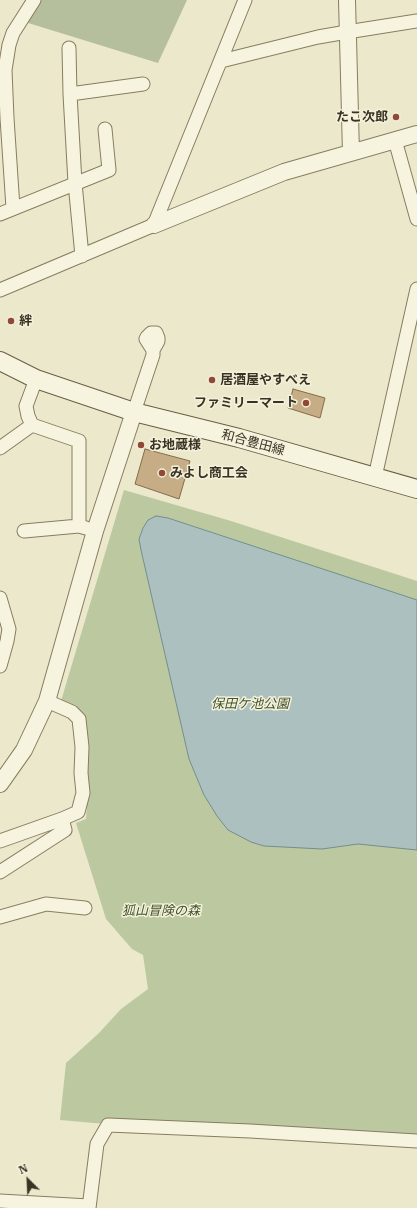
<!DOCTYPE html>
<meta charset="utf-8">
<style>
body{margin:0}
#map{position:relative;width:417px;height:1208px;overflow:hidden;background:#ebe8cc;font-family:"IBM Plex Serif",serif}
canvas{display:block}
.north{position:absolute;left:8px;top:1160px;width:40px;height:40px;-webkit-text-stroke:3px #f3f1db;paint-order:stroke;rotate:336deg;font-size:11px;font-weight:700;line-height:16px;text-align:center;color:#393223}
.north::after{content:'';display:block;margin:auto;width:14px;height:18px;background:#393223;clip-path:polygon(50% 0,100% 100%,50% 72%,0 100%)}
</style>
<div id="map">
<canvas width="417" height="1208"></canvas>
<div class="north">N</div>
</div>
<script>
const ctx = document.querySelector('canvas').getContext('2d');
ctx.lineJoin = 'round';
function fill(path, color) { ctx.fillStyle = color; ctx.fill(path, 'evenodd'); }
const shape = rows => new Path2D(rows.map(r => 'M' + r).join(''));
function trace(path, color, width, dash) { ctx.strokeStyle = color; ctx.lineWidth = width; ctx.lineCap = dash ? 'butt' : 'round'; ctx.setLineDash(dash || []); ctx.stroke(path); }
function drawText(font, color, halo, rows, align = 'center') {
  ctx.font = font + ' "IBM Plex Serif","Noto Sans JP",serif'; ctx.lineWidth = 3; ctx.setLineDash([]); ctx.textBaseline = 'middle'; ctx.strokeStyle = halo; ctx.fillStyle = color; for (const [text, x, y, turn = 0] of rows) {
    ctx.save(); ctx.translate(x, y); ctx.rotate((+turn || 0) * Math.PI / 180); ctx.textAlign = isNaN(turn) ? turn : align; if (halo) ctx.strokeText(text, 0, 0); ctx.fillText(text, 0, 0); ctx.restore();
  }
}
fill(shape([
 [124,490,231,521,417,581,417,1137,94,1123,60,1120,66,1063,99,1033,121,1009,148,989,143,955,132,949,106,919,76,823,86,819,88,790,84,719,61,701]
]), '#bcc9a0');
fill(shape([
 [39,0,187,0,158,63,25,22]
]), '#b5bf9e');
const water = shape([
 [156,516,168,518,417,600,417,850,358,844,322,849,264,846,251,842,228,830,217,816,204,795,189,759,141,550,139,539,143,528,148,520,156,516]
]);
fill(water, '#acc1bf');
trace(water, '#738f8d', 1);
const building = shape([
 [293,389,325,398,320,418,288,408,293,389],
 [145,449,190,461,179,499,135,484,145,449]
]);
fill(building, '#c6ad86');
trace(building, '#846c49', 1);
const minor = shape([
 [69,48,70,94,75,183,82,256],
 [221,61,318,37,347,32,417,21],
 [70,94,143,84],
 [395,140,417,219],
 [13,208,7,118,5,70,9,45,13,33,34,0],
 [0,214,109,170,105,129],
 [0,290,154,225,245,0],
 [134,412,153,355,153,350,146,339,147,337,151,333,156,333,158,338,158,341,153,350],
 [32,425,79,441,79,526],
 [0,448,32,425,28,416,26,406,36,379],
 [374,477,377,468,417,289],
 [24,531,79,526,86,528],
 [0,598,9,629,7,641,0,666],
 [0,841,62,819],
 [0,872,65,830,62,819,78,812,83,793,81,773,82,747,79,719,72,712,47,701],
 [0,917,46,904,85,908],
 [0,1201,89,1206],
 [89,1208,97,1144,108,1125,250,1131,417,1141]
]);
const tertiary = shape([
 [347,0,351,153],
 [154,225,284,172,417,134],
 [0,784,24,750,47,701,95,531,134,412]
]);
const secondary = shape([
 [0,361,36,379,134,412,239,438,417,489]
]);
trace(minor, '#877d61', 15);
trace(tertiary, '#877d61', 18);
trace(secondary, '#695e44', 20);
trace(minor, '#f6f4df', 13);
trace(tertiary, '#f6f4df', 16);
trace(secondary, '#f6f4df', 18);
for (const [x, y, r, color] of [
 [396,117,4,"#904837"],
 [11,321,4,"#904837"],
 [212,380,4,"#904837"],
 [306,403,4,"#904837"],
 [141,445,4,"#904837"],
 [162,473,4,"#904837"]
]) { const dot = new Path2D(); dot.arc(x, y, r, 0, 2 * Math.PI); ctx.fillStyle = color; ctx.fill(dot); trace(dot, '#f3f1db', 1.5); }
drawText('bold 13px', '#393223', '#f3f1db', [
 ["たこ次郎",388,117,"right"],
 ["絆",19,321],
 ["居酒屋やすべえ",220,380],
 ["ファミリーマート",298,403,"right"],
 ["お地蔵様",149,445],
 ["みよし商工会",170,473]
], 'left');
drawText('13px', '#393223', '#f3f1db', [
 ["和合豊田線",253,443,15]
]);
drawText('italic 13px', '#42542c', '#f3f1db', [
 ["保田ケ池公園",250,704],
 ["狐山冒険の森",161,911]
]);
</script>
